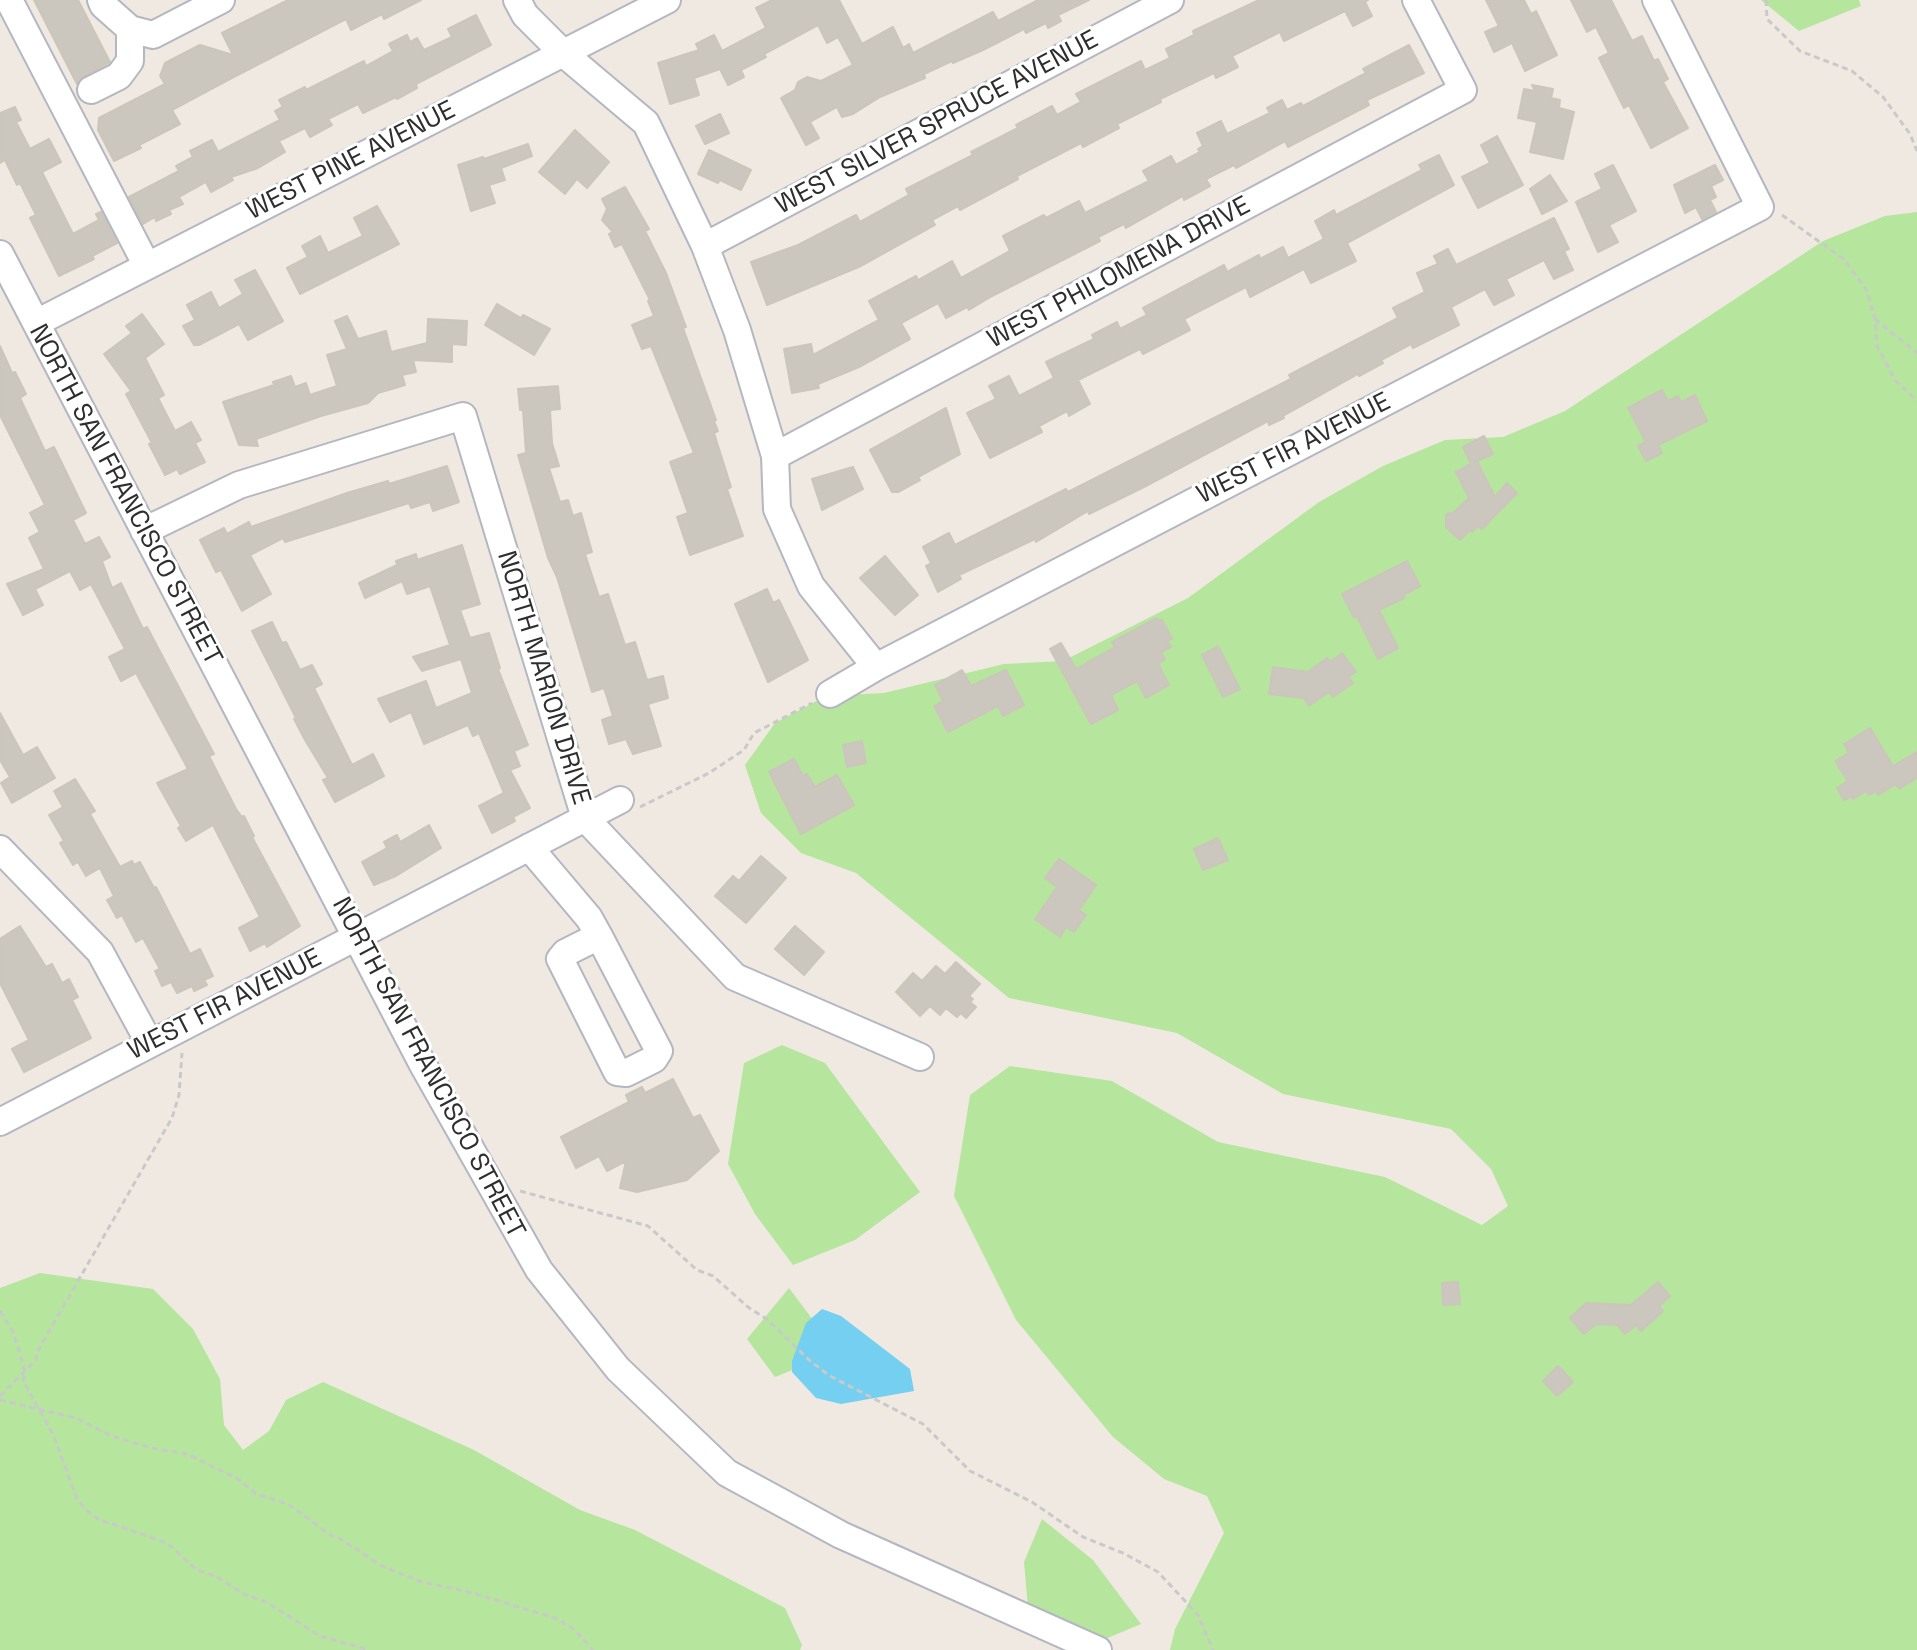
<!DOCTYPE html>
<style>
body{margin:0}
canvas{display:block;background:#efe9e1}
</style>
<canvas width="1917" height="1650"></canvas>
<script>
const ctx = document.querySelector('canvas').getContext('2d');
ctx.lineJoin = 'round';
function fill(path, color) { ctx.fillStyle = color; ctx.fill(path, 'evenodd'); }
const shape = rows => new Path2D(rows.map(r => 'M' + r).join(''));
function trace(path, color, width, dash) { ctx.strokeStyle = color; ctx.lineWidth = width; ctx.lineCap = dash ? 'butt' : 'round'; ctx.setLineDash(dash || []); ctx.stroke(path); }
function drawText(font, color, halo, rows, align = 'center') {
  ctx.font = font + ' "Space Grotesk",sans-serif'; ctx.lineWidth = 6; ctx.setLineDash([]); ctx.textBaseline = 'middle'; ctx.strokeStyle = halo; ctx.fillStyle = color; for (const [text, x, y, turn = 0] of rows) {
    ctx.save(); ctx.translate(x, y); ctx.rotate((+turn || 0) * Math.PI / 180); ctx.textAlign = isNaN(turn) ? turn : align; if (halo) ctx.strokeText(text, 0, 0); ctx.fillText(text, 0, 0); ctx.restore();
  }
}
fill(shape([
 [1761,0,1859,0,1861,6,1799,31],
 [1917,212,1917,1650,1170,1650,1175,1629,1224,1533,1207,1496,1164,1479,1113,1437,1016,1320,954,1196,970,1095,1010,1066,1112,1081,1218,1142,1385,1177,1482,1225,1508,1206,1491,1169,1451,1129,1283,1094,1177,1033,1009,998,856,873,801,853,761,813,745,765,775,723,826,696,884,693,1004,664,1063,661,1188,598,1319,502,1383,466,1445,440,1503,437,1565,411,1823,241,1885,216],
 [782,1045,825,1063,920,1192,855,1240,793,1265,755,1214,728,1164,744,1063],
 [40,1273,153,1289,193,1329,220,1379,224,1425,243,1450,269,1431,286,1400,323,1382,474,1450,580,1510,635,1530,785,1608,802,1645,800,1650,0,1650,0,1288],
 [789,1288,837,1352,775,1377,747,1339],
 [1042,1519,1093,1560,1141,1624,1079,1650,1028,1608,1024,1562]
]), '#b6e59e');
fill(shape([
 [822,1309,841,1316,910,1369,914,1391,841,1404,816,1398,792,1372,792,1361,806,1323]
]), '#75cff0');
const building = shape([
 [34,0,78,0,110,62,84,76,77,84,34,0],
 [288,0,421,0,384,19,382,14,351,30,346,19,228,80,172,110,180,124,139,145,141,148,114,161,98,130,99,118,165,84,160,76,165,63,200,45,233,55,222,33,288,0],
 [772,0,839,0,862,44,893,27,903,48,909,44,913,53,993,12,998,21,1038,0,1089,0,1058,15,1061,21,1048,28,1046,23,1026,33,1024,29,983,50,953,63,952,61,924,74,925,78,880,97,853,114,842,117,837,107,810,122,819,138,806,145,781,98,795,90,798,82,807,77,821,81,853,65,838,37,827,43,818,25,764,54,766,57,741,70,744,77,728,85,720,69,694,78,699,95,670,104,658,63,699,50,696,44,714,35,722,51,766,28,756,8,772,0],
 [1259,0,1368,0,1365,2,1372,16,1353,26,1345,11,1284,41,1280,32,1232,56,1238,67,1216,78,1214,73,1160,99,1161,102,1117,124,1119,128,1083,147,1081,143,1017,176,1018,179,960,210,958,206,932,220,935,225,861,266,767,305,751,262,798,245,856,215,860,222,909,195,906,189,973,155,971,152,1018,128,1016,125,1052,106,1057,115,1081,102,1076,94,1141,61,1145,70,1170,58,1166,49,1194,35,1193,31,1259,0],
 [1486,0,1524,0,1531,14,1536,11,1557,55,1525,71,1512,43,1494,52,1485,32,1499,26,1486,0],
 [1571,0,1611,0,1632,41,1642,36,1654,61,1658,59,1668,79,1663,82,1688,128,1651,148,1629,105,1624,108,1599,58,1609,53,1596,27,1587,32,1571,0],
 [476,15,491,45,416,84,417,88,397,99,396,97,363,113,358,104,328,119,332,125,310,137,305,128,279,141,285,152,258,168,231,177,233,180,211,192,206,182,179,197,183,204,169,210,171,214,156,221,155,217,143,224,129,197,179,171,176,166,193,157,190,151,212,140,218,152,280,120,275,111,283,107,279,100,305,87,306,90,364,61,366,66,393,51,389,44,407,35,410,42,417,38,424,50,452,37,448,29,476,15],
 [1409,45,1424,73,1367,100,1369,105,1288,147,1285,141,1236,168,1234,165,1206,179,1210,186,1184,200,1183,196,1126,228,1124,224,1098,237,1100,241,992,296,969,310,967,307,946,318,938,303,901,323,910,339,859,367,818,384,819,388,792,393,784,349,811,344,813,355,879,320,869,301,916,276,918,280,952,261,961,278,1010,251,1003,236,1044,215,1046,218,1079,201,1085,213,1149,181,1143,171,1171,156,1176,165,1200,152,1198,149,1203,146,1197,133,1221,121,1227,134,1270,113,1267,108,1282,100,1287,110,1301,103,1303,106,1366,73,1363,69,1409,45],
 [1532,85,1553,89,1551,98,1560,100,1559,108,1574,112,1563,159,1530,152,1537,122,1518,118,1524,89,1535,91,1532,85],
 [15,107,21,120,16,122,30,149,49,139,61,162,42,172,73,234,99,220,96,214,101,212,117,243,92,256,94,259,59,276,30,218,36,215,20,183,17,185,5,160,0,163,0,113,15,107],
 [720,114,729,133,705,144,696,126,720,114],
 [575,130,609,162,587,188,577,179,565,194,539,172,575,130],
 [1497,136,1523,185,1478,208,1462,177,1490,163,1481,145,1497,136],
 [528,144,532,156,501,168,505,180,489,185,495,203,471,211,458,165,483,157,484,159,528,144],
 [709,150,751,170,741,190,720,180,718,183,698,174,709,150],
 [1439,155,1454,185,1347,243,1356,261,1311,283,1304,269,1250,297,1246,287,1184,319,1190,330,1143,354,1140,349,1078,380,1090,404,1069,416,1067,411,1039,426,1042,432,990,458,967,413,996,399,989,386,1009,376,1019,396,1054,378,1046,362,1094,339,1092,335,1117,322,1120,329,1147,315,1143,308,1224,265,1227,272,1259,255,1260,259,1283,247,1288,258,1324,239,1315,221,1334,210,1336,215,1422,170,1419,165,1439,155],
 [1613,165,1636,211,1609,225,1618,242,1598,252,1576,202,1602,189,1595,174,1613,165],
 [1715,165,1723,180,1711,186,1716,197,1710,200,1716,212,1702,219,1696,207,1685,213,1674,185,1715,165],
 [1550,175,1567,201,1542,214,1530,189,1550,175],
 [625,187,649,229,645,231,666,273,686,327,683,328,716,420,714,421,718,431,714,433,731,487,727,489,743,536,690,555,677,517,688,513,670,462,694,453,651,346,642,349,632,325,654,316,648,301,650,300,622,244,615,247,609,234,613,232,602,220,607,209,602,199,625,187],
 [377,206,399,244,300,294,287,268,308,257,302,246,320,236,328,253,363,236,354,218,377,206],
 [1554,218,1569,249,1564,251,1573,270,1554,279,1544,260,1506,279,1514,295,1494,305,1485,289,1451,307,1459,325,1413,348,1411,344,1381,360,1383,363,1359,376,1358,374,1283,416,1284,418,1269,425,1268,421,1144,487,1089,514,1088,511,1036,542,1035,539,959,575,961,579,938,592,926,566,931,563,923,547,949,533,955,545,1066,489,1068,492,1291,379,1289,375,1398,318,1393,308,1425,292,1417,273,1438,264,1434,256,1448,249,1456,265,1554,218],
 [255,270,283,321,248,340,239,324,199,345,194,345,183,326,195,320,187,305,211,292,219,308,243,294,235,280,255,270],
 [497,304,521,318,523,315,550,329,534,355,485,325,497,304],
 [142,314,164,344,145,358,164,395,158,398,175,431,191,422,201,440,195,443,205,462,180,474,177,469,165,475,149,444,152,443,126,394,131,391,104,354,132,333,126,326,142,314],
 [347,316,358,339,386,331,391,352,427,343,428,319,467,321,466,345,452,344,452,362,413,360,416,372,402,375,405,385,378,393,368,403,321,416,256,439,258,446,239,445,223,402,274,385,273,382,291,376,295,387,306,383,310,395,337,386,327,355,347,349,335,321,347,316],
 [0,346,12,373,15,372,26,394,20,398,45,451,54,447,86,513,73,520,85,544,99,537,110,557,102,561,112,588,121,583,143,629,147,627,214,754,209,756,236,809,242,817,244,816,254,836,252,837,300,926,267,947,265,943,250,951,239,928,260,917,213,825,186,841,178,828,181,826,157,783,188,769,136,673,121,681,109,657,125,649,91,584,80,590,70,571,35,589,43,605,23,615,7,584,44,569,29,538,40,532,30,513,45,505,0,415,0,346],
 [558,386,560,409,550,410,552,443,559,466,549,468,560,502,568,500,573,516,581,513,592,552,585,554,599,597,608,594,625,645,635,642,647,680,663,676,668,698,648,704,661,746,633,754,626,739,609,744,602,720,613,716,604,688,592,692,557,577,548,558,518,455,526,453,523,410,520,410,518,389,558,386],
 [1662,390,1668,401,1678,396,1681,402,1695,395,1707,421,1658,445,1662,453,1646,461,1638,446,1646,442,1628,408,1662,390],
 [946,408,960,454,918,477,920,480,898,492,892,492,870,450,946,408],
 [1484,436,1493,454,1477,461,1495,497,1507,483,1517,493,1482,529,1478,526,1472,532,1470,530,1460,540,1446,527,1446,514,1453,513,1469,498,1456,472,1471,464,1463,447,1484,436],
 [447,466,459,502,433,511,430,502,411,508,409,503,285,542,283,538,250,555,271,594,242,611,221,570,216,572,200,540,224,528,227,534,249,522,251,527,347,493,388,481,389,484,447,466],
 [853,467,863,489,822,510,812,479,853,467],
 [462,545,480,604,460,610,470,638,489,633,500,668,498,669,528,745,514,751,520,766,510,770,530,808,513,817,515,821,492,833,479,806,504,793,479,733,473,736,468,725,424,744,411,712,390,722,378,699,426,681,436,708,472,693,461,659,422,671,413,657,450,645,430,586,407,594,402,581,365,598,359,583,397,565,396,561,416,554,417,560,462,545],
 [885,556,918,595,895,615,860,578,885,556],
 [1407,561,1420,586,1405,594,1404,598,1379,610,1398,648,1378,659,1357,616,1354,618,1342,594,1407,561],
 [767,589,773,603,779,600,808,660,768,682,735,604,767,589],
 [1155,619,1162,620,1172,639,1167,641,1171,647,1161,652,1165,659,1158,664,1169,685,1146,698,1137,681,1111,695,1118,710,1091,724,1050,649,1061,643,1076,669,1115,647,1112,642,1155,619],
 [272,622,282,643,286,642,300,670,312,665,322,684,314,688,352,765,373,754,384,776,335,802,323,780,328,778,305,740,294,719,296,718,252,631,272,622],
 [1218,646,1240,689,1223,697,1202,655,1218,646],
 [1342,653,1356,672,1348,677,1353,683,1333,697,1329,692,1309,706,1304,698,1269,694,1273,667,1308,672,1327,658,1330,662,1342,653],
 [962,670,971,686,1006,670,1024,705,1003,716,998,706,948,732,934,706,943,701,935,685,962,670],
 [0,713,23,755,37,747,55,778,12,803,1,783,10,777,0,760,0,713],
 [1870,728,1893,766,1917,752,1917,778,1899,789,1896,784,1878,795,1876,791,1869,795,1866,791,1853,799,1852,796,1844,800,1837,788,1848,781,1835,761,1849,753,1844,744,1870,728],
 [862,741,866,763,847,767,843,745,862,741],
 [794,759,803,776,807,774,815,787,837,775,854,805,801,834,769,772,794,759],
 [75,779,95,811,90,814,120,867,132,861,134,865,140,862,154,888,156,887,190,954,200,949,213,976,204,980,207,985,194,991,192,986,177,993,171,982,162,986,155,971,160,969,143,938,136,942,122,915,117,918,107,900,114,896,100,868,86,876,78,862,73,865,60,843,64,841,49,815,63,807,54,791,75,779],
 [429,825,441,848,396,876,374,885,362,862,387,848,384,842,397,835,400,842,429,825],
 [1218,838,1228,860,1203,870,1194,849,1218,838],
 [761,856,786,878,746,923,715,896,733,876,739,881,761,856],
 [1059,859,1096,885,1079,910,1086,915,1074,932,1066,927,1060,937,1035,919,1057,887,1045,878,1059,859],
 [20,926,46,967,52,964,62,983,69,979,78,997,72,1000,91,1038,24,1072,12,1049,29,1040,0,983,0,939,20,926],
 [795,926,824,952,804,975,775,949,795,926],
 [956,962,980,984,969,996,973,999,970,1002,976,1007,966,1018,961,1013,957,1017,946,1008,940,1015,930,1006,920,1016,896,992,913,973,922,981,936,966,945,974,956,962],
 [673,1079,693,1118,700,1115,719,1151,687,1180,637,1192,620,1188,626,1161,607,1171,599,1156,576,1168,561,1137,629,1102,626,1095,642,1087,645,1093,673,1079],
 [1458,1282,1460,1304,1443,1305,1442,1283,1458,1282],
 [1658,1282,1670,1296,1659,1306,1663,1311,1641,1331,1636,1325,1625,1334,1617,1325,1596,1324,1584,1334,1570,1318,1586,1303,1631,1305,1658,1282],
 [1558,1366,1573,1382,1557,1396,1543,1381,1558,1366]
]);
fill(building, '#cbc7bf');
trace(building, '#cbc5ba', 2);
const minor = shape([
 [9,0,147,266],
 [101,0,103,5,130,29,153,35,221,0],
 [517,0,525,15,563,53,646,123,705,246,737,330,775,456,777,509,811,586,876,667],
 [91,90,119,76,130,61,130,29],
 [705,246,1170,0],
 [0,254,422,1063,539,1270,618,1369,727,1473,841,1535,1098,1650],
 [36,323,667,0],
 [775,456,1463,90,1416,0],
 [144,531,239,485,463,416,585,818,735,977,920,1057],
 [830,694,876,667,1760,207,1656,0],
 [529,847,589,918,599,936,659,1051,654,1059,626,1073,617,1072,560,959,565,953,599,936],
 [0,849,100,952,150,1044],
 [0,1122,620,800]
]);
trace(minor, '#b4b7c1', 30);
trace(shape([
 [1766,0,1767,19,1800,51,1852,71,1883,97,1910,134,1917,151],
 [1782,215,1845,260,1867,291,1875,319,1877,346,1895,380,1917,401],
 [1875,319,1917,353],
 [640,807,709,773,744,750,754,733,812,703],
 [520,1191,648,1226,697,1270,713,1276,748,1307,768,1320,809,1360,830,1376,923,1424,970,1471,1032,1502,1083,1537,1123,1553,1158,1572,1198,1615,1213,1650],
 [0,1311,13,1332,20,1354,25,1372,23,1381,53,1434,77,1499,86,1510,98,1519,167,1543,197,1570,215,1576,246,1595,266,1602,320,1636,369,1650],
 [0,1396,36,1360,37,1352,172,1118,179,1095,182,1053],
 [0,1400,76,1418,112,1436,152,1448,187,1454,238,1479,256,1494,288,1504,332,1536,339,1538,382,1566,419,1581,473,1593,558,1619,575,1630,593,1650]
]), '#c9c9c9', 3, [6, 4]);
trace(minor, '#fff', 26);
drawText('26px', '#2e2e2e', '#fff', [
 ["WEST SILVER SPRUCE AVENUE",937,123,-28],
 ["WEST PINE AVENUE",351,161,-27],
 ["WEST PHILOMENA DRIVE",1119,273,-28],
 ["WEST FIR AVENUE",1294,449,-27],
 ["NORTH SAN FRANCISCO STREET",125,495,62],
 ["NORTH MARION DRIVE",543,678,73],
 ["WEST FIR AVENUE",225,1005,-27],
 ["NORTH SAN FRANCISCO STREET",428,1068,62]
]);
</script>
